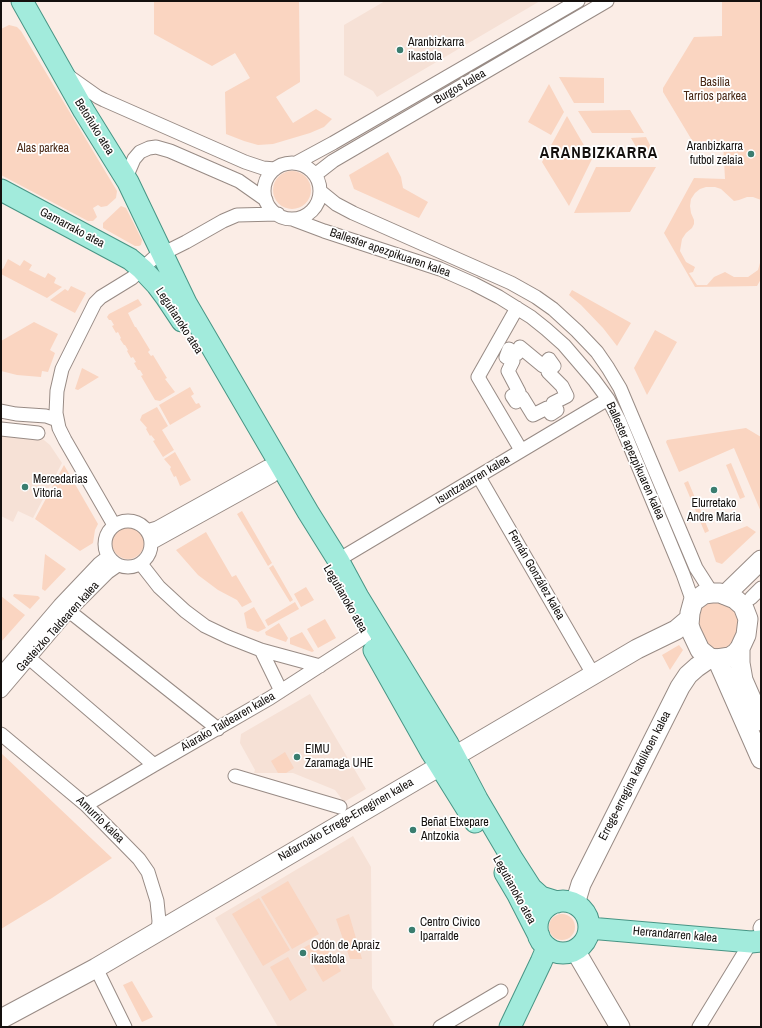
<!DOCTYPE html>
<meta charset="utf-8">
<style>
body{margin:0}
#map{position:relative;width:762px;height:1028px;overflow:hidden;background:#fbede6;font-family:"Archivo Narrow",sans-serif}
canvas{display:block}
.frame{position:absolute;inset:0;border:2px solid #14100e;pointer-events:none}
</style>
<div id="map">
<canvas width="762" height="1028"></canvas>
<div class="frame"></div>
</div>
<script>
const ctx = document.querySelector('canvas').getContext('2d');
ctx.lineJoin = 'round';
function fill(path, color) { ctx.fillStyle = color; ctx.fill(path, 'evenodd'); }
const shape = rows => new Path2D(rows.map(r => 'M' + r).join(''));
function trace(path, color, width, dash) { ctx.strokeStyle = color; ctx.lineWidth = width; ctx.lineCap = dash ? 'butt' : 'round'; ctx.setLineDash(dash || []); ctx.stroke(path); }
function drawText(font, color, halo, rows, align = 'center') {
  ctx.font = font + ' "Archivo Narrow",sans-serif'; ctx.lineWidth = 3.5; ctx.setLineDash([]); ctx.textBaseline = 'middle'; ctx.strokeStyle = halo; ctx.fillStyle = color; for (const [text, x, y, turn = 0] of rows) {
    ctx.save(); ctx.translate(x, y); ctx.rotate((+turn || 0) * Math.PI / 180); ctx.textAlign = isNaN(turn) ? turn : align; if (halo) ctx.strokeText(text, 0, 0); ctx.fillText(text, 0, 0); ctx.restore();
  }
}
fill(shape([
 [385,1,540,1,377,97,373,91,344,75,344,25],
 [1,433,39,436,50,445,62,463,33,518,18,511,13,522,1,516],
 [310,694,366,789,344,802,335,790,293,773,254,773,255,770,240,743,241,734],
 [353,836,371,867,372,988,395,1027,278,1027,215,918]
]), '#f6e1d6');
fill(shape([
 [154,1,299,1,300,82,276,97,293,123,316,109,332,119,324,127,310,133,273,144,258,145,244,141,226,134,225,92,250,78,235,53,212,66,154,34],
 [722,1,761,1,761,200,753,197,747,197,739,200,734,201,721,189,715,187,706,187,700,189,695,193,691,199,690,206,691,213,694,220,694,224,692,228,686,233,682,239,680,251,686,262,695,267,693,272,689,273,697,285,707,285,714,277,725,272,734,277,748,277,758,270,761,259,761,279,757,286,695,287,664,233,694,178,725,179,723,142,693,142,663,92,663,88,694,37,722,36],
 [9,25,17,27,21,31,117,191,116,198,107,206,101,207,98,205,93,208,97,217,93,221,88,221,1,175,1,29],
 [559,77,604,78,604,103,574,103],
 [549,84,564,112,551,135,528,122],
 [630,110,644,133,592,133,578,111],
 [567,116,592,159,569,206,542,162],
 [646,137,657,159,643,159,631,138],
 [388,152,401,177,403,188,428,202,419,218,354,189,349,175],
 [596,167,656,167,630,212,574,213],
 '273 190a19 19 0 1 1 38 0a19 19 0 1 1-38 0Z',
 [121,206,126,208,142,240,141,245,139,246,135,246,103,228,103,223],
 [8,259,20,266,24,260,32,265,29,270,45,278,48,273,56,278,54,283,62,287,47,298,1,274,1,268,3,269],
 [71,286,86,293,75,313,50,300,65,289,68,291],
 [572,290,631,323,617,346,603,328,581,305,569,295],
 [138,299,142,305,128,313,135,327,136,327,150,350,148,352,151,356,153,355,167,378,165,379,175,392,160,401,155,400,141,376,143,375,140,370,138,370,134,363,136,362,133,357,131,358,127,351,128,350,125,345,124,345,120,339,121,338,118,332,116,333,112,326,114,325,111,320,109,320,107,317,109,314],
 [34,322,58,334,50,350,55,353,48,372,42,371,41,377,17,375,1,371,1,341],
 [655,330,677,342,647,395,634,368],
 [82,368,99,377,78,390,75,389],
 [190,387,194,394,191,396,196,404,199,403,201,407,170,425,159,405],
 [157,407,168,426,162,430,174,450,163,457,153,441,155,440,151,435,150,436,146,429,147,428,140,420,142,415],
 [746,428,761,437,761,512,734,448,679,472,666,442,667,440],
 [175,452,191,480,180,486,176,476,174,477,170,469,171,467,164,459],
 [731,463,745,497,740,499,726,465],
 [64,465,98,524,95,530,93,543,80,551,35,519],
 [688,481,709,531,705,533,684,483],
 [242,511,272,563,268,566,237,514],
 [747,526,756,532,722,564,716,562,709,541],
 '112 543a16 16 0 1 1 32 0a16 16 0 1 1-32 0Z',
 [206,532,232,577,236,575,252,602,242,607,237,600,218,590,198,575,176,550],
 [45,554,66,569,45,591,42,589],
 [273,565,293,600,290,602,269,568],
 [306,587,314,600,301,607,294,594],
 [14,594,38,596,40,598,30,609,13,596],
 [1,596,25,615,1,642],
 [714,600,732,605,740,621,736,637,726,649,712,650,700,637,697,608],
 [295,602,299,609,268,626,265,620],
 [254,607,266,628,258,632,247,628,244,613],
 [325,619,336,638,318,648,307,629],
 [279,623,288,638,286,642,266,635,265,632],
 [302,632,314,651,312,652,290,644,290,638],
 [679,645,683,650,670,670,662,655],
 [285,752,294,768,286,773,278,773,271,761],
 [1,753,112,858,52,898,1,929],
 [288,881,319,934,292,949,261,897],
 [259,898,290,950,263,966,232,914],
 [349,914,362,959,350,959,336,919],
 '549 927a13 13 0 1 1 26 0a13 13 0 1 1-26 0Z',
 [321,938,341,971,323,982,303,948],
 [288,957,307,990,290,1001,270,967],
 [132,981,153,1017,142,1022,123,985]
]), '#fad5c1');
const street = shape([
 [67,75,98,97,104,100,245,162,263,168,275,169],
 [296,163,333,143,578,1],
 '264 191a28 28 0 1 1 56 0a28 28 0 1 1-56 0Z',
 [315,175,333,161,607,1],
 [128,182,128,173,134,159,140,152,149,148,156,147,170,151,239,181,266,200],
 [320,191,336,204,353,213,511,283,536,297,553,309,577,331,597,352,608,368,620,388,696,568,712,593],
 [292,219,324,231,440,269,474,284,499,297,531,317,546,329,564,345,594,380,608,399,619,420,683,574,693,602],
 [517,308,478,377,521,450],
 [520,347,543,366,549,359,554,366,548,372,562,386,567,396,553,403,557,410,551,414,547,408,533,415,522,397,516,402,512,396,519,392,508,371,513,361,506,357,509,349,517,354,520,347],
 [1,411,16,414,46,416,57,420],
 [1,429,38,433],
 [479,477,593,674],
 '105 544a23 23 0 1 1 46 0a23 23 0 1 1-46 0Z',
 [114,525,65,440,59,428,56,413,57,391,62,369,95,303,101,297,132,278,157,255,162,254,186,242,223,221,237,215,278,214],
 [147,531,157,528,267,467],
 [151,543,272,476],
 [338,560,608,399],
 [141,564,159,587,185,611,205,626,228,637,261,650,320,666],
 [751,598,761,588],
 [69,611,218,729],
 [261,650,281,691],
 [29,658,154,765],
 [1,674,60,605,99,564,108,557],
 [1,691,69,611,108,572,118,565],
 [1,734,86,805,139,859,148,872,157,901,159,921,158,931],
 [235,776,340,807],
 [86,805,154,765,270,698,366,636],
 [760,928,761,926],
 [96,968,125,1027],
 [440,1027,501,991],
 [699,1027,751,942]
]);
const secondary = shape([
 [712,593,720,593,735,599,743,606,748,619,746,635,740,648,736,653,730,657,717,659,710,658,700,650,691,631,689,625,690,613,693,602,704,594,712,593],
 [725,595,761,560],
 [740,648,740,663,743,680,761,721],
 [717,659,761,759],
 [455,756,637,649,676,630,689,619],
 [575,904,581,884,680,687,688,675,697,667,710,658],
 [575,950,620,1027],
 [1,1019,96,968,440,766]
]);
const primary = shape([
 [22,1,84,111,128,182,186,303,308,512,338,560,358,597,448,744,477,799,513,860,531,888,541,897,557,902],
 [1,190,130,259,142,269,157,285,166,297,182,321],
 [374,650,432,753,475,822],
 [505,873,518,895,539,936],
 '537 927a26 26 0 1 1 52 0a26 26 0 1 1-52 0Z',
 [589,928,751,942,761,941],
 [510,1027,541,962,547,948]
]);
trace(street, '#988b85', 15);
trace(secondary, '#988b85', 21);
trace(primary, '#489585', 23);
trace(street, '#fff', 13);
trace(secondary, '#fff', 19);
trace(primary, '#a2ebdc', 21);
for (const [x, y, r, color] of [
 [400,50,4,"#3a7d6f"],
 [751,154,4,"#3a7d6f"],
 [25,487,4,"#3a7d6f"],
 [714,490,4,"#3a7d6f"],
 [297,757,4,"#3a7d6f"],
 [413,830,4,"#3a7d6f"],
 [412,930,4,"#3a7d6f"],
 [303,953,4,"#3a7d6f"]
]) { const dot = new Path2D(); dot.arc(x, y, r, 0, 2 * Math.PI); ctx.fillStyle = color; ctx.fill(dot); trace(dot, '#fff', 1.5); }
drawText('12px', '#14100e', '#fff', [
 ["Aranbizkarra",408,43],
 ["ikastola",408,57],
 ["Aranbizkarra",743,147,"right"],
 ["futbol zelaia",743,161,"right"],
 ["Mercedarias",33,480],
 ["Vitoria",33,494],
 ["Elurretako",714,504,"center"],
 ["Andre Maria",714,518,"center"],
 ["EIMU",305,750],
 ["Zaramaga UHE",305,764],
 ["Beñat Etxepare",421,823],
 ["Antzokia",421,837],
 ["Centro Cívico",420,923],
 ["Iparralde",420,937],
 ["Odón de Apraiz",311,946],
 ["ikastola",311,960]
], 'left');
drawText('12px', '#482714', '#fff', [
 ["Basilia",715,83],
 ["Tarrios parkea",715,97],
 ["Alas parkea",43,149]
]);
drawText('12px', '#14100e', '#fff', [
 ["Burgos kalea",460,87,-30],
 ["Betoñuko atea",94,127,58],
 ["Gamarrako atea",72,228,28],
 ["Ballester apezpikuaren kalea",390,253,19],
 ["Legutianoko atea",179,321,57],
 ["Ballester apezpikuaren kalea",635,461,66],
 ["Isuntzatarren kalea",473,480,-31],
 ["Fernán González kalea",536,575,60],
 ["Legutianoko atea",345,599,60],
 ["Gasteizko Taldearen kalea",58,627,-48],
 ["Aiarako Taldearen kalea",228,722,-30],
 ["Errege-erregina katolikoen kalea",635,776,-63],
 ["Amurrio kalea",100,820,44],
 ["Nafarroako Errege-Erreginen kalea",346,820,-30],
 ["Legutianoko atea",514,890,61],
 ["Herrandarren kalea",675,935,5]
]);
ctx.letterSpacing = '1px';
drawText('bold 16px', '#14100e', '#fff', [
 ["ARANBIZKARRA",599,154]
]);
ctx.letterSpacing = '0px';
</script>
